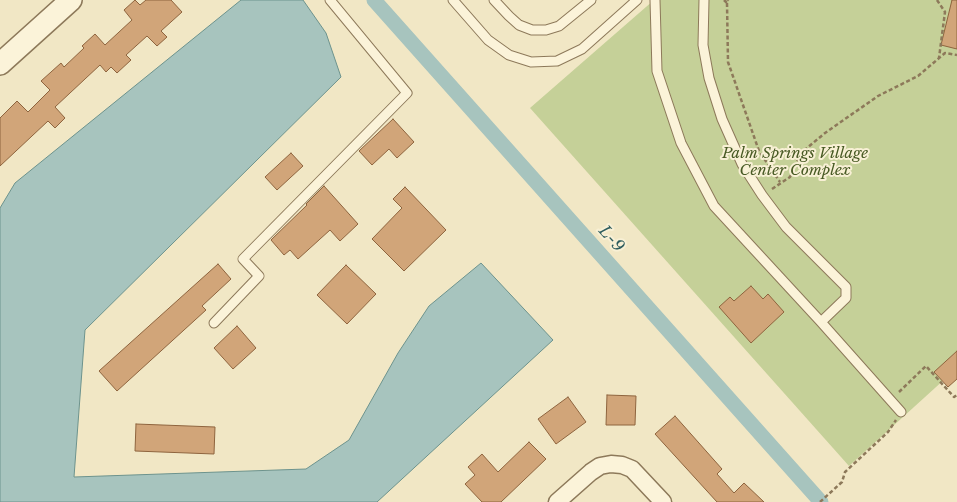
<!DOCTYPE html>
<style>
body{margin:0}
canvas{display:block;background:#f1e7c5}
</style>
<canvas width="957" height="502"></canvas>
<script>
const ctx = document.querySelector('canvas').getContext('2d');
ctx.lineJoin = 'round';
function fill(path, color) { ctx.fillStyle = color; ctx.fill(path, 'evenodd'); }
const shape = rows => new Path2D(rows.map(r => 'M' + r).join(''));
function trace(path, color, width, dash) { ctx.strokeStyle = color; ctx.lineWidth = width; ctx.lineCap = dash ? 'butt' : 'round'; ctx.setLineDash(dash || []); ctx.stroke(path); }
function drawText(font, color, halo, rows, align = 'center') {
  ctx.font = font + ' "Libre Baskerville",serif'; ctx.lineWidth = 4; ctx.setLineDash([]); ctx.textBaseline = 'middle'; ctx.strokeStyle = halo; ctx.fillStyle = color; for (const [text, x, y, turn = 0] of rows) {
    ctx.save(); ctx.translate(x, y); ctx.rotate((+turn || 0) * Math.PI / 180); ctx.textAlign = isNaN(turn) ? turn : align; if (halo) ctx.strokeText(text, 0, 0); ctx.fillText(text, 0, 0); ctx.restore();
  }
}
fill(shape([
 [654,0,957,0,957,368,849,466,530,108]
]), '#c5d098');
const water = shape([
 [241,0,303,0,326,33,341,77,85,330,74,477,306,469,349,440,398,353,429,306,481,263,553,340,377,502,0,502,0,208,15,183,241,0]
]);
fill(water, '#a7c4be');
trace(water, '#6d938d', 1);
trace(shape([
 [374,0,821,502]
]), '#a7c4be', 15);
const building = shape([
 [135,0,140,5,146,0,171,0,182,12,161,31,167,37,157,46,147,36,126,55,131,60,117,73,111,67,106,72,100,65,55,107,65,118,55,128,48,121,0,166,0,118,17,101,28,112,50,90,41,81,61,63,64,67,84,48,82,46,95,34,105,45,132,20,124,10,135,0],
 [952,0,957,0,957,49,941,45,952,0],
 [393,119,414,142,397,158,389,149,372,165,359,151,393,119],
 [291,153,303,166,277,190,265,177,291,153],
 [324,186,358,224,340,241,330,230,298,259,290,250,284,255,271,240,307,205,306,204,324,186],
 [405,187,446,230,404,271,372,239,402,208,393,199,405,187],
 [218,264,231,279,202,306,206,310,117,391,99,371,218,264],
 [346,265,376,294,347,324,317,295,346,265],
 [751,286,763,299,768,294,784,312,751,343,719,307,730,297,734,301,751,286],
 [237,326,256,348,233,369,214,348,237,326],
 [957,351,957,379,948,387,934,372,957,351],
 [607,395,636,396,635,425,606,425,607,395],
 [568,397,586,422,556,444,538,419,568,397],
 [675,416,722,469,717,474,734,493,744,483,764,502,717,502,655,434,675,416],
 [136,424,215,427,214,454,135,451,136,424],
 [529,442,546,459,501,502,482,502,465,484,475,475,468,467,482,454,498,472,529,442]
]);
fill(building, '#d1a579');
trace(building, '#8e643e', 1);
const service = shape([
 [453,0,488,40,509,55,531,62,557,61,582,49,637,0],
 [494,0,509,16,519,25,532,30,546,30,559,26,591,0],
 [655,0,657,71,681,143,714,206,821,322,901,412],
 [704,0,703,45,709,78,722,119,742,164,762,195,786,227,846,287,846,298,821,322],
 [214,323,259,276,243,259,407,93,330,0]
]);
const minor = shape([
 [557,502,591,472,600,466,611,464,622,465,632,469,663,502]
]);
const tertiary = shape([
 [0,64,71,0]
]);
trace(service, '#8d795a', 11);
trace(minor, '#8d795a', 19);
trace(tertiary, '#8d795a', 24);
trace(shape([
 [724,0,727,3,728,0],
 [937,0,945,12,939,58],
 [727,3,728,62,759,151,780,182],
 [772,189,790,177,801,153,825,133,878,96,918,76,945,53,957,55],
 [899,392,926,366,954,397,957,395],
 [820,502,842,482,845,472,888,432,896,420]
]), '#8d795a', 2.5, [4, 2.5]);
trace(service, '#fbf3d9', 9);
trace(minor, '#fbf3d9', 16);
trace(tertiary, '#fbf3d9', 21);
drawText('italic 15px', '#485a24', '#f8f0d5', [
 ["Palm Springs Village",795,154],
 ["Center Complex",795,171]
]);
drawText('italic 16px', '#2d5c5d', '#f8f0d5', [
 ["L-9",611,239,48]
]);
</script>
